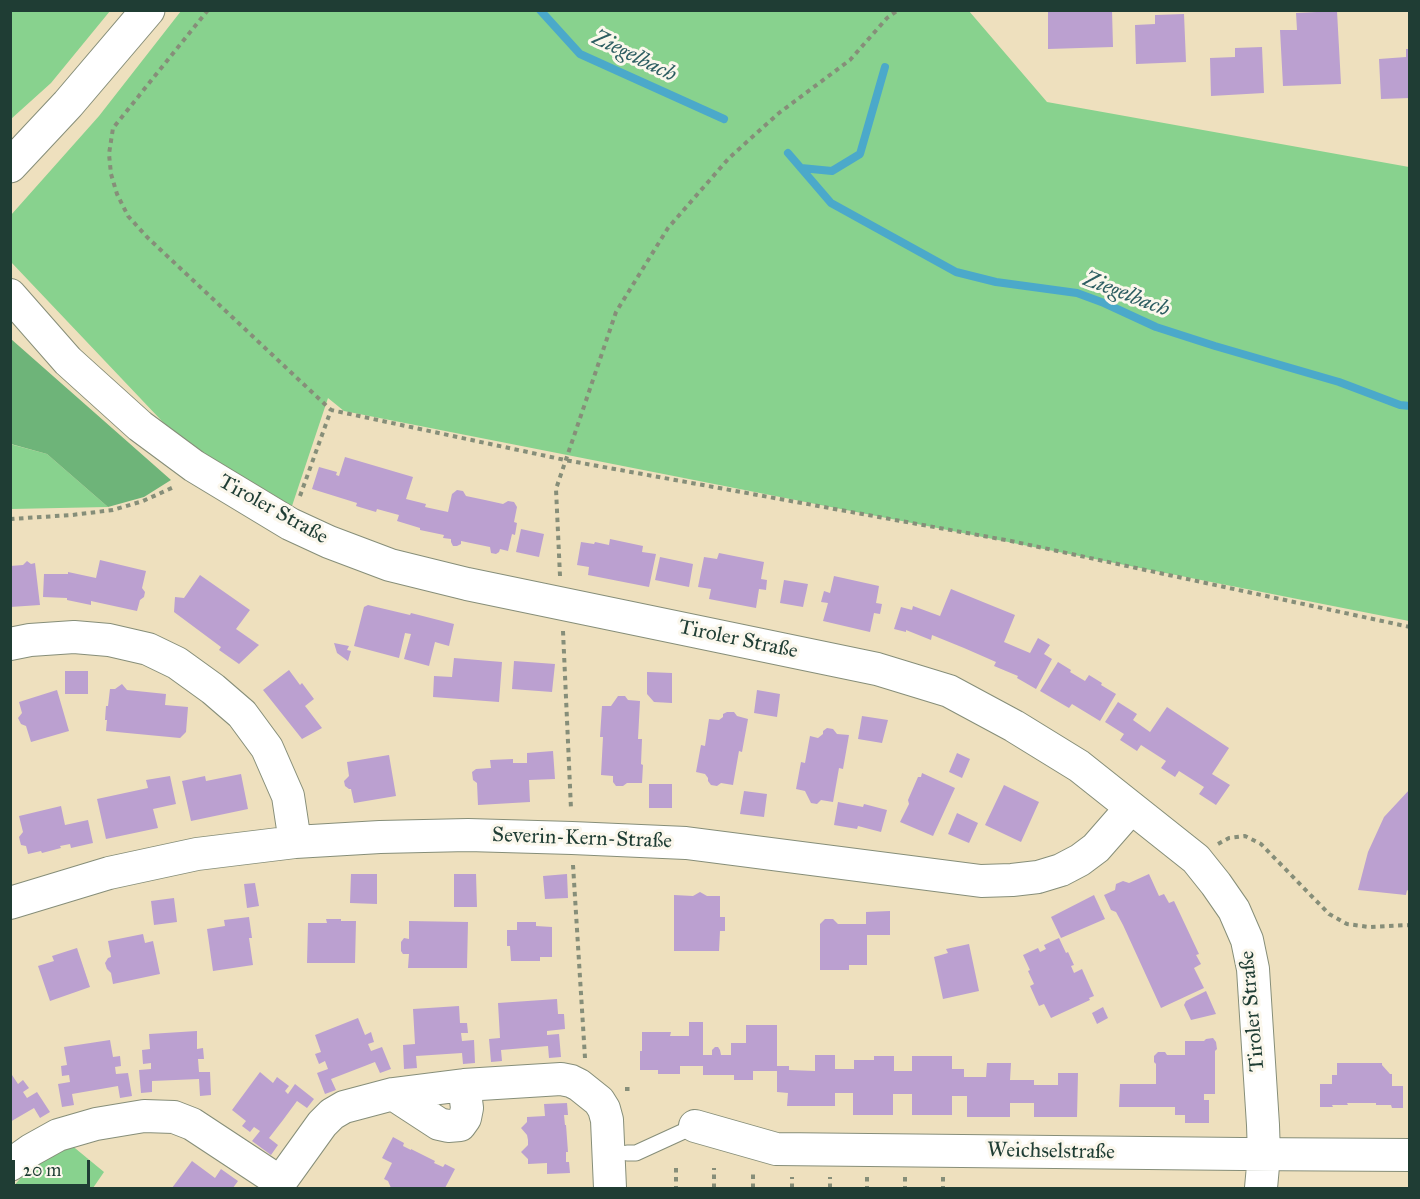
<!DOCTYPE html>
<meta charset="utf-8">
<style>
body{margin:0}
#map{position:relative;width:1420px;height:1199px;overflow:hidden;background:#eee0be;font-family:"IM FELL Great Primer",serif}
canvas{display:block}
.frame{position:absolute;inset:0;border:12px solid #1f3d34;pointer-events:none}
.scale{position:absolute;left:12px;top:1160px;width:78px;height:27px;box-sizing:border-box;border:3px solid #1f3d34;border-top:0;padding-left:8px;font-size:18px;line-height:21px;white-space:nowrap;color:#1f3d34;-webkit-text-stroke:4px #fbf7ec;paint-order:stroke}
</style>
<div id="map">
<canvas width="1420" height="1199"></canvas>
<div class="frame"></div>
<div class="scale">20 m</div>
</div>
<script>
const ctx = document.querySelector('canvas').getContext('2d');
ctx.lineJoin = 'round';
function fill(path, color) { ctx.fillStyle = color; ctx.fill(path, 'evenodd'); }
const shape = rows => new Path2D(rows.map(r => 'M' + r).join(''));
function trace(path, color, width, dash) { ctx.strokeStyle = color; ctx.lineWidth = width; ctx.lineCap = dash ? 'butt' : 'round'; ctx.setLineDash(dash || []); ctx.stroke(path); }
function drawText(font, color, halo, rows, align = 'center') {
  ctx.font = font + ' "IM FELL Great Primer",serif'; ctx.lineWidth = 6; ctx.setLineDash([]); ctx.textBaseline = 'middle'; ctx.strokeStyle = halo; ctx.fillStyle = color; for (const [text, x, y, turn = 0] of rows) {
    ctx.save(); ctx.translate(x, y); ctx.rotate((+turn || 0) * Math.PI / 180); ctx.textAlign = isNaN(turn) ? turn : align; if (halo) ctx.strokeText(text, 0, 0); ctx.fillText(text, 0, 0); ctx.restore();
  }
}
fill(shape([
 [11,10,110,11,51,83,11,119],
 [181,11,969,11,1047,102,1409,167,1409,621,344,411,328,398,292,506,178,438,11,262,11,215,99,116],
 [10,444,47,454,108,507,11,509],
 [70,1144,104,1172,93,1188,12,1188,31,1166]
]), '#88d28e');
fill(shape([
 [11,339,171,480,144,497,108,507,47,454,11,444]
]), '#6eb479');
trace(shape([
 [540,10,580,54,724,119],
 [788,153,831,203,956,272,996,282,1077,293,1104,303,1156,327,1215,346,1339,382,1400,405,1410,406],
 [801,168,832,171,860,154,885,67]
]), '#4ba9ca', 8);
fill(shape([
 [1048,10,1112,10,1113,47,1048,49],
 [1337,11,1341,84,1283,86,1280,30,1297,30,1296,13],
 [1184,14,1186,62,1136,64,1135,25,1155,24,1155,15],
 [1262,47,1264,93,1211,96,1210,58,1235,57,1235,48],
 [1406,49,1410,49,1410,98,1381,99,1379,59,1406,57],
 [345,457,413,477,406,499,426,504,425,507,448,512,452,494,457,490,463,491,466,496,485,500,503,504,508,501,514,502,517,507,514,522,517,523,515,535,512,534,508,551,500,549,499,552,496,554,491,553,490,547,461,541,461,544,457,546,453,546,451,542,451,539,443,538,444,535,420,530,420,528,397,521,399,515,377,509,376,512,356,506,357,503,312,489,319,467,337,472,336,475,339,476],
 [521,529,544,534,539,557,516,552],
 [610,539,643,546,642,552,656,554,649,587,588,575,589,567,577,565,581,542,594,544,595,542,609,545],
 [719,553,764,562,761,579,767,580,766,590,759,589,756,608,709,599,711,589,698,587,704,557,717,559],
 [660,557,693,564,689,587,655,580],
 [100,560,146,571,142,588,145,592,144,597,140,600,137,611,91,601,91,605,67,600,67,598,43,597,44,574,68,574,68,572,96,578],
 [27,561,31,564,35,563,40,605,10,607,10,566,23,565],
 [200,575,250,610,236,629,259,645,239,664,219,650,221,647,174,612,175,597,184,598],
 [834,576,879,586,876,603,882,604,880,614,874,613,870,632,823,621,828,603,821,602,824,591,830,593],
 [784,580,808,584,803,607,780,603],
 [951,589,1015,615,1004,642,1030,653,1038,638,1050,645,1044,654,1052,659,1036,689,1017,678,1018,676,994,666,996,662,964,648,932,635,931,640,906,630,906,632,894,629,901,607,912,610,913,606,940,616],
 [368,605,410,615,411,613,454,624,449,646,435,642,429,666,404,659,411,634,405,633,399,658,354,646,364,607],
 [334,643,349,646,347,650,351,651,348,661,337,653],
 [454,658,502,662,499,702,433,697,434,676,452,677],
 [514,661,555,664,552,692,512,689],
 [1058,662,1071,670,1070,672,1085,681,1089,675,1102,683,1101,685,1116,694,1100,721,1072,704,1069,708,1040,691],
 [289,670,300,685,302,683,314,699,305,706,322,728,302,739,263,690],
 [65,671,88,671,88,694,65,694],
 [647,672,672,673,672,703,654,702,647,694],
 [122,684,127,690,166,694,165,705,188,707,186,732,180,738,106,731,107,720,105,720,106,706,108,706,110,689,115,689],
 [57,690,69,731,31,742,26,726,21,724,18,718,22,713,19,702],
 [757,690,780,694,777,717,754,713],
 [618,696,625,696,628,700,640,701,638,739,642,739,641,764,643,765,642,783,627,783,623,786,616,786,613,782,613,776,601,775,603,737,600,737,602,706,611,706],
 [1118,702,1137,714,1133,720,1150,732,1167,707,1229,748,1212,774,1230,785,1216,805,1199,794,1204,787,1179,771,1175,777,1161,768,1166,761,1141,745,1137,751,1120,740,1124,734,1105,722],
 [727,712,734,712,737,716,748,719,742,752,739,751,733,785,721,783,717,786,711,785,708,781,708,778,705,774,696,772,701,745,705,746,709,719,719,720,723,717,723,714],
 [862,716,888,720,882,743,858,739],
 [827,728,833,729,837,734,849,735,843,769,839,768,833,802,821,800,817,804,811,803,805,791,796,789,801,762,805,763,810,736,818,738,823,734,823,731],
 [553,751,555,779,529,780,530,802,478,805,477,783,473,780,472,772,476,769,491,768,490,760,513,759,513,763,527,763,527,753],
 [957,753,970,759,962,778,949,772],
 [389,755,396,796,354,803,351,789,349,789,345,786,344,781,349,776,347,762],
 [922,773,955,788,933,836,900,822,909,804,908,800,918,777,921,777],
 [241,774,248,809,191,821,182,781,205,776,206,781],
 [170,776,176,804,153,809,158,828,106,839,97,799,148,788,146,780],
 [649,784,672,784,672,808,649,808],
 [1004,785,1039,802,1021,842,985,825],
 [1410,789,1410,892,1407,890,1406,895,1358,890,1368,852,1384,817],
 [744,791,767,794,764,817,740,814],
 [838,802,863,807,864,804,887,810,881,832,858,826,857,829,834,825],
 [61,806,65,825,88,820,93,843,71,848,70,844,60,846,61,848,42,853,41,851,28,854,26,846,21,845,19,837,23,832,19,816],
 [957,813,978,823,969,843,948,834],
 [351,874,377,874,377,904,350,903],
 [454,874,476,874,477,907,454,907],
 [567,874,568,898,545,899,543,876],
 [1149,874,1159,896,1164,894,1169,903,1174,901,1199,954,1196,955,1201,964,1194,968,1204,988,1161,1008,1123,925,1116,912,1111,910,1104,895,1115,890,1116,884,1123,881,1129,883],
 [255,883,259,906,247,908,244,884],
 [700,892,707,896,720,896,720,917,725,917,725,931,720,931,719,951,674,951,674,895,693,896],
 [1094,895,1105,919,1061,938,1051,917],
 [174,898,177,922,154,925,151,901],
 [890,911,890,935,867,935,867,965,849,965,849,970,820,970,820,924,825,919,833,919,838,924,866,924,866,912],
 [249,917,252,938,249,938,253,965,213,971,207,929,225,926,224,920],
 [326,919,341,919,341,921,356,921,355,963,307,963,308,923,327,923],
 [409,921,468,922,467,968,408,968,409,954,403,954,401,951,401,942,404,938,409,939],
 [517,922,536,922,536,926,552,927,552,957,540,957,540,961,511,961,510,946,507,946,507,930,517,930],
 [143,934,145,943,153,941,160,974,113,984,111,973,107,969,105,963,108,958,111,957,108,941],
 [1059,938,1066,953,1068,952,1074,965,1071,966,1074,973,1082,969,1094,996,1089,998,1090,1000,1051,1018,1044,1004,1039,1006,1030,986,1034,984,1028,971,1030,970,1023,955,1038,948,1040,952,1046,949,1044,945],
 [969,944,979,991,943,999,934,957,948,953,946,949],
 [77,948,90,987,50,1001,38,966,54,961,52,956],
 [1206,991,1216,1014,1191,1020,1184,1005,1186,1001],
 [557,999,558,1014,564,1014,565,1029,547,1031,547,1035,559,1034,561,1057,549,1058,548,1046,501,1050,502,1061,491,1062,489,1039,500,1038,498,1003],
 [459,1006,460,1023,467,1023,468,1033,461,1033,462,1041,474,1040,475,1063,463,1064,462,1053,416,1056,417,1068,404,1069,403,1045,415,1044,413,1009],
 [1103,1007,1108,1018,1097,1024,1092,1013],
 [358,1018,365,1035,371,1032,374,1042,368,1044,371,1051,382,1047,391,1069,380,1073,375,1062,331,1079,336,1090,325,1094,317,1073,328,1069,325,1061,319,1064,315,1054,321,1052,315,1035],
 [689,1022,703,1022,703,1055,712,1055,712,1050,715,1047,718,1047,720,1050,721,1055,731,1055,731,1043,746,1043,746,1025,777,1025,777,1066,789,1066,789,1070,815,1071,815,1055,835,1055,835,1069,854,1069,854,1060,874,1060,874,1056,894,1056,894,1071,912,1071,912,1056,952,1056,952,1069,964,1069,964,1077,986,1077,987,1063,1011,1063,1010,1080,1034,1080,1034,1085,1058,1085,1058,1073,1078,1073,1077,1117,1034,1117,1034,1103,1010,1103,1010,1117,967,1117,967,1096,952,1096,952,1115,912,1115,912,1094,893,1094,893,1115,853,1115,853,1093,835,1093,835,1106,787,1106,788,1093,777,1092,777,1071,753,1071,753,1080,734,1080,734,1075,703,1075,703,1066,680,1066,680,1074,658,1074,658,1070,640,1070,640,1051,642,1051,642,1032,671,1032,670,1036,689,1036],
 [197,1031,197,1049,203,1048,204,1059,198,1059,199,1072,210,1072,211,1095,200,1096,199,1079,152,1081,152,1092,141,1093,139,1070,151,1069,151,1063,143,1064,142,1050,150,1049,149,1034],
 [1213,1038,1216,1042,1217,1049,1215,1051,1215,1094,1204,1094,1204,1100,1209,1100,1209,1123,1185,1123,1185,1115,1175,1115,1175,1107,1119,1107,1120,1084,1156,1084,1156,1064,1154,1062,1154,1056,1158,1052,1165,1052,1167,1055,1185,1055,1185,1041,1204,1041,1206,1039],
 [110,1040,113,1057,120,1056,121,1066,115,1067,116,1074,128,1073,132,1096,120,1098,118,1086,72,1094,74,1105,62,1107,58,1084,70,1082,69,1075,62,1076,61,1066,67,1065,64,1047],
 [1337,1063,1382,1063,1382,1065,1390,1074,1392,1074,1392,1086,1403,1086,1403,1108,1392,1108,1391,1105,1376,1105,1376,1103,1347,1103,1348,1105,1332,1105,1333,1107,1320,1107,1320,1084,1332,1084,1332,1075,1337,1075],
 [10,1072,18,1084,23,1080,29,1088,23,1092,27,1098,37,1092,50,1112,40,1118,34,1108,10,1122],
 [260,1072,273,1083,277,1077,289,1086,285,1091,288,1094,295,1084,314,1099,307,1108,297,1101,283,1120,269,1138,278,1145,271,1155,252,1141,260,1131,254,1127,250,1132,242,1126,246,1121,232,1110],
 [567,1103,568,1115,564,1115,565,1125,566,1125,568,1152,566,1152,566,1162,569,1162,570,1173,547,1174,547,1163,528,1164,528,1159,521,1152,528,1145,528,1140,527,1135,521,1128,527,1122,527,1117,545,1116,544,1104],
 [393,1137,404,1143,403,1146,411,1150,411,1149,435,1161,434,1163,443,1167,445,1164,455,1169,445,1188,391,1188,388,1181,384,1179,392,1163,382,1158],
 [192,1161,215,1178,221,1169,238,1181,233,1188,172,1188]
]), '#bba0d0');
const service = shape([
 [627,1153,636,1153,695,1126]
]);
const minor = shape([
 [10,295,68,361,140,426,194,466,290,524,329,542,390,565,467,584,877,669,949,691,1014,726,1079,766,1196,859,1216,884,1234,910,1247,940,1253,969,1263,1125,1264,1155,1261,1188],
 [10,644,30,640,74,637,109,640,148,649,177,663,213,689,242,714,267,748,288,796,295,842],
 [10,903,109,873,197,854,295,842,380,837,468,835,572,838,686,843,981,881,1012,880,1038,877,1061,870,1080,860,1096,848,1131,808],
 [393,1094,439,1124,448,1126,460,1125,465,1118,467,1108,464,1085],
 [695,1126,776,1149,1241,1154,1410,1155],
 [10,1165,31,1150,58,1135,96,1124,144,1116,174,1117,192,1124,280,1182],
 [276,1188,322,1124,332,1114,344,1107,393,1094,464,1085,561,1079,571,1081,579,1085,599,1101,604,1109,607,1120,610,1188]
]);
const tertiary = shape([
 [10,166,68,104,148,10]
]);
trace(service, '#868e79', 17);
trace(minor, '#868e79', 34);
trace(tertiary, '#868e79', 35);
trace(shape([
 [208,10,113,128,109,154,111,174,117,194,128,216,147,237,331,410],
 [300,496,331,410,565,460,1011,541,1410,627],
 [10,519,72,515,113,510,143,501,176,486],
 [560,576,556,489,616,312,668,228,729,158,779,113,850,60,887,18,898,10],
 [563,631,571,809],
 [1218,844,1229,838,1245,836,1261,844,1329,914,1347,924,1369,927,1410,925],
 [573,865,585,1058],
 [625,1089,634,1089],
 [676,1168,676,1188],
 [867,1177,867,1188],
 [905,1177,905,1188],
 [943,1177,943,1188],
 [714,1188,714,1168],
 [753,1188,753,1171],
 [792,1188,792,1177],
 [830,1188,830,1177]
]), '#868e79', 4, [4.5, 4.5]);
trace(service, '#fff', 15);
trace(minor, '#fff', 32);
trace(tertiary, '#fff', 33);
drawText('21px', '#1f3d34', '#fbf7ec', [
 ["Tiroler Straße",273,510,29],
 ["Tiroler Straße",738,640,12],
 ["Severin-Kern-Straße",582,839,2],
 ["Tiroler Straße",1253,1011,-95],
 ["Weichselstraße",1051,1152,1]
]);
drawText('italic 22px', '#2c5d61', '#fbf7ec', [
 ["Ziegelbach",634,57,26],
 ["Ziegelbach",1126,295,21]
]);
</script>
